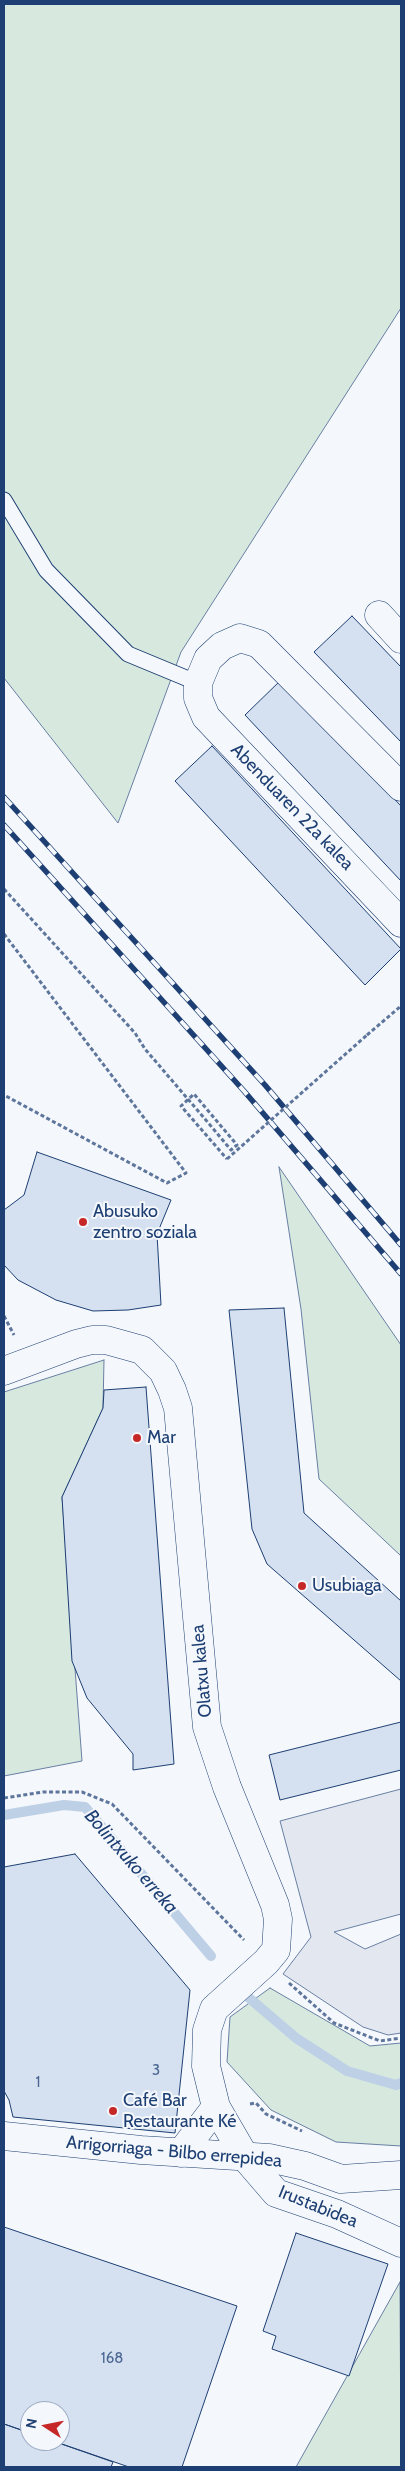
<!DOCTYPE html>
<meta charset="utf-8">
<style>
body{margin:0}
#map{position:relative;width:405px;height:2471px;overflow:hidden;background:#f4f7fb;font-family:Cabin,sans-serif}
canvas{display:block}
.frame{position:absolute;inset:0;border:5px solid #1d3f73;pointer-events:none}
.north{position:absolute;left:20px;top:2401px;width:50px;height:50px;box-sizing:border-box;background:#f4f7fb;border:1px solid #9eadc5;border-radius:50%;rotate:281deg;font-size:14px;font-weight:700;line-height:20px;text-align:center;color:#1d3f73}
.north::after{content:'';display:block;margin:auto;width:18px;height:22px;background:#c62828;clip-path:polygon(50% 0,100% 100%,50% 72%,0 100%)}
</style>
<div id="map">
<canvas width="405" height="2471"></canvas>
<div class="frame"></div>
<div class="north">N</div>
</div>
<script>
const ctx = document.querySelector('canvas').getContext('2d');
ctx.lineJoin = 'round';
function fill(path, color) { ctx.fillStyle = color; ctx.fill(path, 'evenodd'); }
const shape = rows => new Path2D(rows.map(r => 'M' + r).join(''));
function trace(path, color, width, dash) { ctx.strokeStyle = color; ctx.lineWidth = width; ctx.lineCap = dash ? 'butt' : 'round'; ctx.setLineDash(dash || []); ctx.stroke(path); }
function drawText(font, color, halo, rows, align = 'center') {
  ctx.font = font + ' Cabin,sans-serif'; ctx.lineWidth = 4; ctx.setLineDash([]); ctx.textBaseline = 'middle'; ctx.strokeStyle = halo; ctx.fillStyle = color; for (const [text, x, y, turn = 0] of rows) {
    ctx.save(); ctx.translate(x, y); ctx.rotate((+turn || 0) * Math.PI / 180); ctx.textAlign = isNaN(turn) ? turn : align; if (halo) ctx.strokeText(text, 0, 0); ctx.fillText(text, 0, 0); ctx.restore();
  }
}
const green = shape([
 [4,4,401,4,401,308,181,652,118,823,4,678,4,4],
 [279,1167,401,1345,401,1556,319,1479,301,1309,279,1167],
 [104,1360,103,1408,62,1497,82,1761,4,1776,4,1392,104,1360],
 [270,1988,370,2046,401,2043,401,2146,336,2142,271,2110,227,2062,230,2017,270,1988],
 [400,2282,401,2467,296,2467,400,2282]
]);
fill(green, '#d7e8df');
trace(green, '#687fa3', 1);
const parking = shape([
 [401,1789,401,1914,334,1932,365,1949,401,1934,401,2033,388,2035,363,2027,283,1974,311,1937,280,1821,401,1789]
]);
fill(parking, '#e3e8f0');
trace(parking, '#687fa3', 1);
trace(shape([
 [4,1815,64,1805,85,1807,211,1956],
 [248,1997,296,2038,347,2071,396,2085,401,2083]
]), '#bed0e5', 10);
const building = shape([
 [352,616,401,667,401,742,314,652,352,616],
 [282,679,401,806,401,881,245,715,282,679],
 [212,746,401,949,365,985,175,781,212,746],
 [37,1152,171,1200,157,1234,161,1305,128,1310,93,1311,56,1300,18,1280,4,1265,4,1210,24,1195,37,1152],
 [284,1308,304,1513,401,1601,401,1681,267,1564,252,1529,229,1310,284,1308],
 [146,1387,174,1764,133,1770,133,1754,87,1698,72,1661,62,1497,103,1408,104,1390,146,1387],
 [401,1722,401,1770,280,1800,269,1755,401,1722],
 [75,1854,190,1990,175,2133,13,2117,9,2100,4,2091,4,1867,75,1854],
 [4,2227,237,2306,182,2467,129,2467,53,2441,60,2441,60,2411,30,2411,30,2433,4,2424,4,2227],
 [296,2233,388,2264,349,2376,272,2349,276,2336,263,2331,296,2233],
 [4,2424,30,2433,30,2441,53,2441,113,2462,111,2467,4,2467,4,2424]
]);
fill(building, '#d5e0f0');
trace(building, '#1d3f73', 1);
const service = shape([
 [4,500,46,570,128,654,198,683]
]);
const minor = shape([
 [379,615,401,639],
 [401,787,259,644,240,638,222,646,208,659,198,683,198,698,206,717,401,923],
 [4,1371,76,1344,92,1340,106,1340,142,1350,163,1371,172,1390,178,1408,207,1727,227,1787,275,1905,278,1919,276,1950,266,1962,214,2009,207,2030,206,2066,216,2107,245,2157,276,2193,337,2214,401,2243],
 [181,2153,216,2107]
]);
const tertiary = shape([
 [4,2136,141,2150,269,2158,305,2166,341,2179,401,2175]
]);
trace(service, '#1d3f73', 17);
trace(minor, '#1d3f73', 29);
trace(tertiary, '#1d3f73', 29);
trace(shape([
 [4,889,135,1033,145,1049,205,1119,231,1150,237,1145,194,1094,181,1106,227,1159],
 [4,934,186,1173,167,1183,4,1095],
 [367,1035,401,1006],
 [4,1316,14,1335],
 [4,1798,43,1792,82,1792,112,1804,244,1940],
 [289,1983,334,2023,380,2041,401,2038],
 [250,2104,256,2103,266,2114,302,2131]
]), '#5e769c', 3, [4, 2.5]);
trace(service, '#f4f7fb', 15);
trace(minor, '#f4f7fb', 28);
trace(tertiary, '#f4f7fb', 28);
const rail = shape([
 [4,797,265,1085,401,1245],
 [4,825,244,1091,401,1274]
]);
trace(rail, '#1d3f73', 5.5);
trace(rail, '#f4f7fb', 4, [11]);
trace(shape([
 [227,1159,367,1035]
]), '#5e769c', 3, [4, 2.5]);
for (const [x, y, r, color] of [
 [83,1222,5,"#c62828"],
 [137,1438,5,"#c62828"],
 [302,1586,5,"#c62828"],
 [113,2111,5,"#c62828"]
]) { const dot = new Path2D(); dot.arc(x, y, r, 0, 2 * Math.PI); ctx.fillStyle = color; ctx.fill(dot); trace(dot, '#f4f7fb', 2); }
drawText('15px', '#4b6792', null, [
 ["3",156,2071],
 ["1",38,2083],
 ["168",112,2359]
]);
drawText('18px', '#1d3f73', '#f4f7fb', [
 ["Abenduaren 22a kalea",292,807,46],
 ["Olatxu kalea",202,1671,-95],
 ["Arrigorriaga - Bilbo errepidea",174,2152,5],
 ["Irustabidea",318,2207,22]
]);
drawText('18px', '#1d3f73', '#f4f7fb', [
 ["Abusuko",93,1212],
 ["zentro soziala",93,1233],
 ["Mar",147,1438],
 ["Usubiaga",312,1586],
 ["Café Bar",123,2101],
 ["Restaurante Ké",123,2122]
], 'left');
drawText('italic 19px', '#1d3f73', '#f4f7fb', [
 ["Bolintxuko erreka",131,1862,49]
]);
</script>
